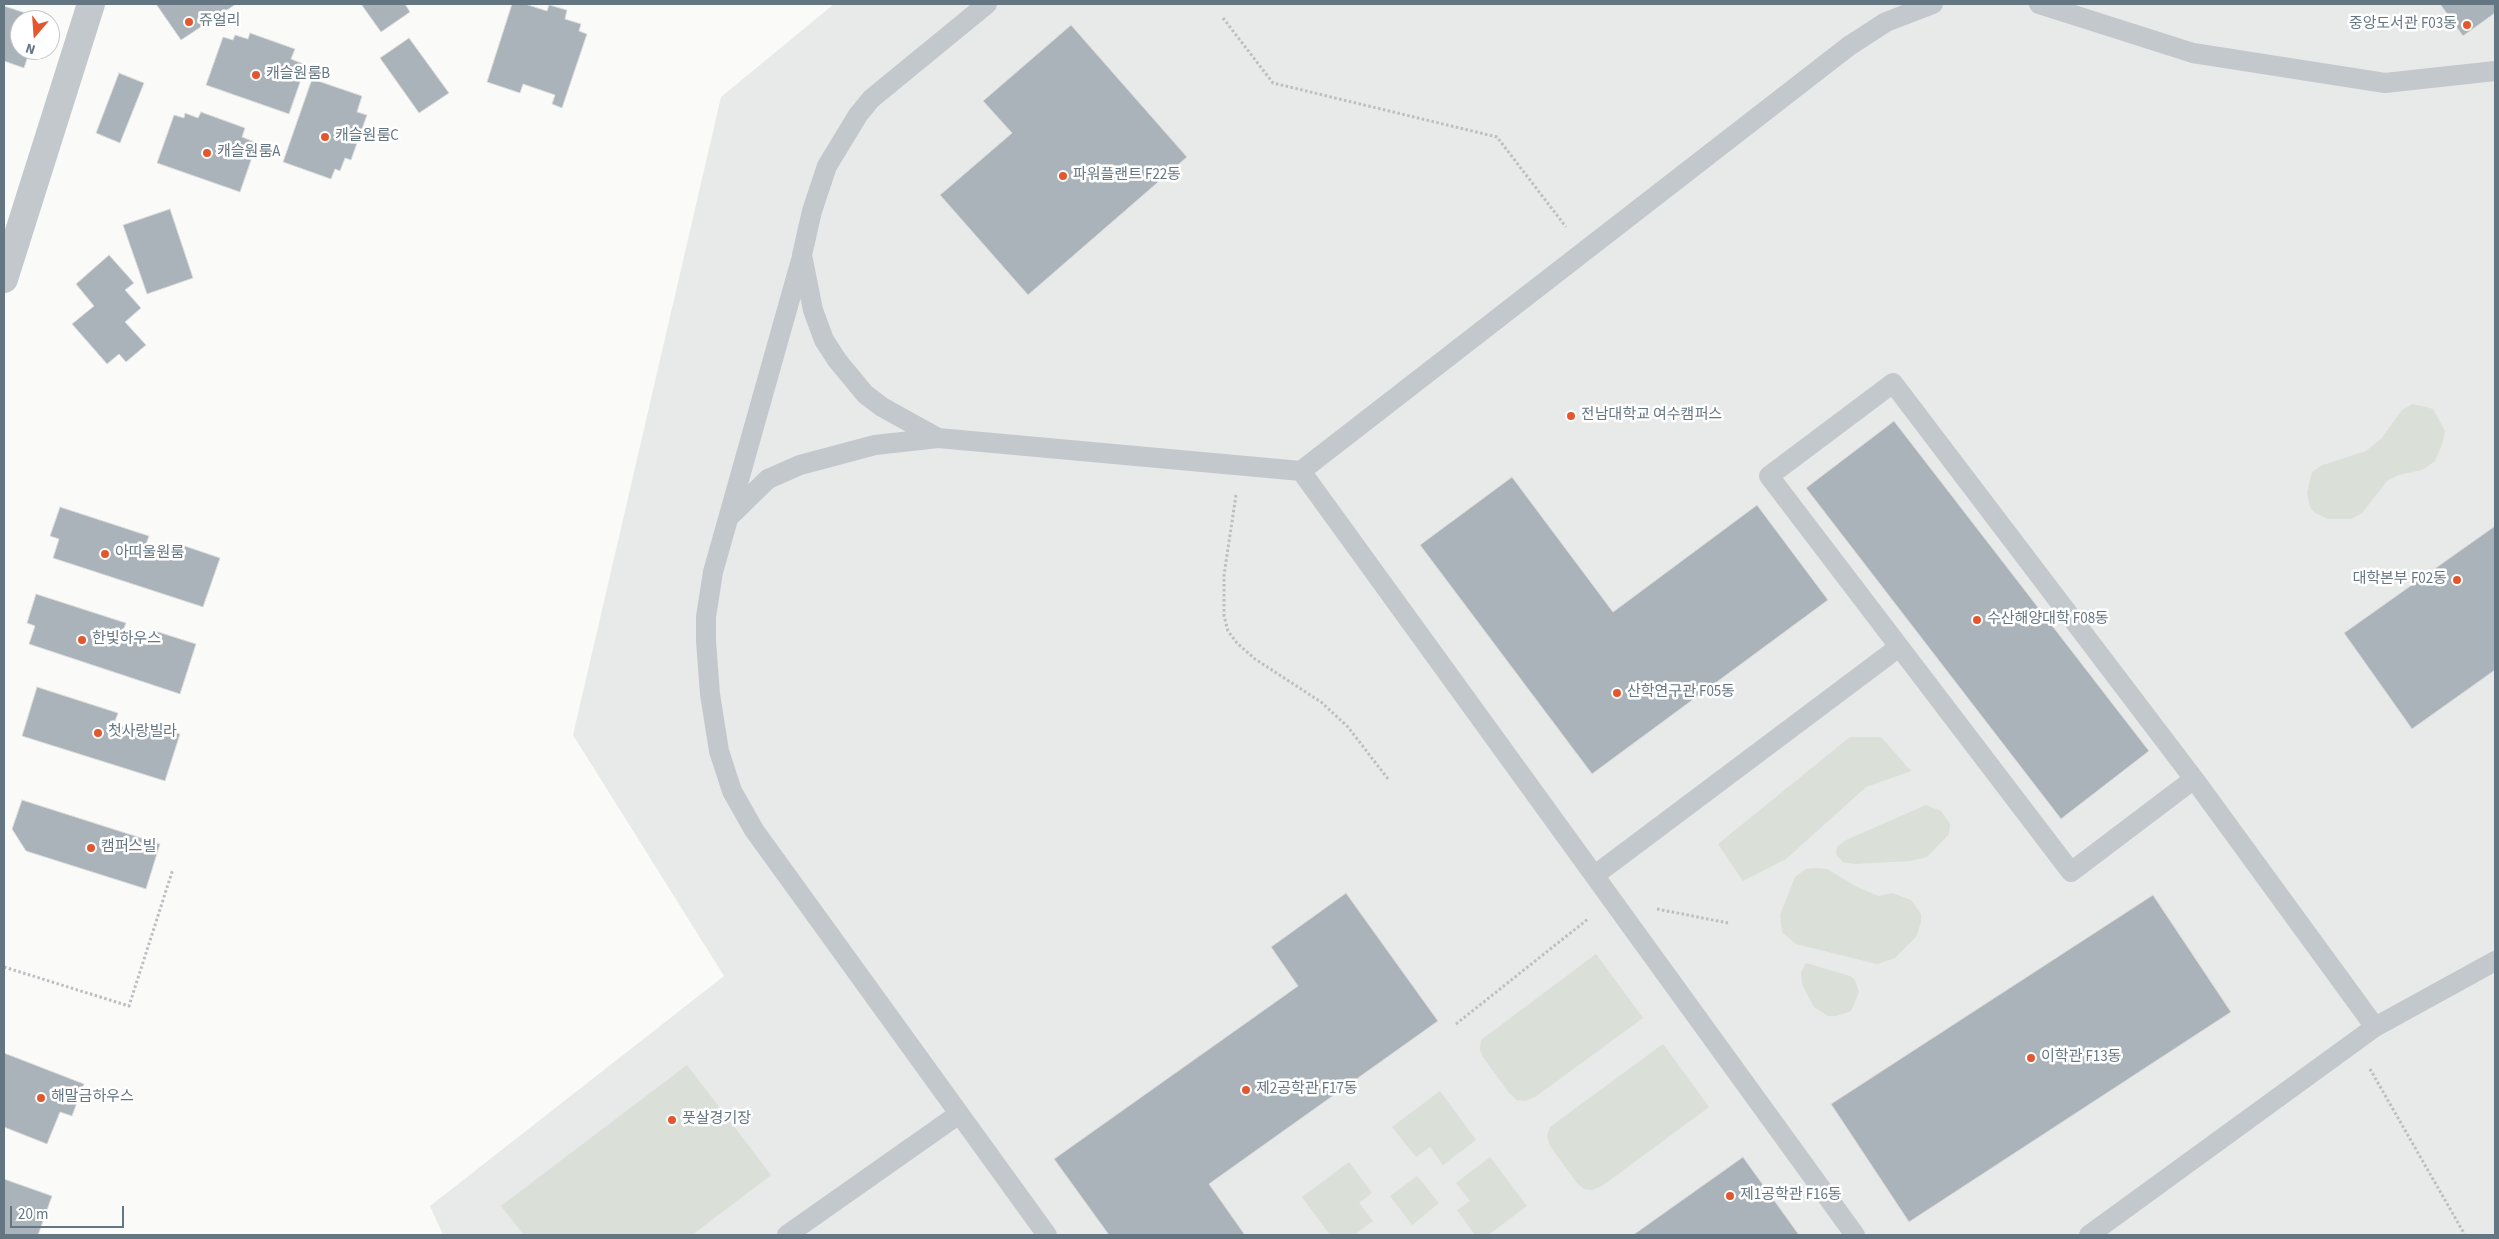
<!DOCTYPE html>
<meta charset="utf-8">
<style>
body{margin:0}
#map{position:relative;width:2499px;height:1239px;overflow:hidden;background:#fafaf8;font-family:"Source Sans 3",sans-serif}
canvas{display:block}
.frame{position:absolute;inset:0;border:5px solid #657683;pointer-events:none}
.north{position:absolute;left:10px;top:10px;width:50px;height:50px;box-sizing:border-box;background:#fff;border:1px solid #c1c8cd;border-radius:50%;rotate:198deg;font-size:14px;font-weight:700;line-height:20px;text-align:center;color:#657683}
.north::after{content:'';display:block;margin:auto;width:18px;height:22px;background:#e4572e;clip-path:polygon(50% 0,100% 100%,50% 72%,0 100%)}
.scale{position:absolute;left:10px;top:1206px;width:114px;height:22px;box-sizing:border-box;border:2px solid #657683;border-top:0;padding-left:6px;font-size:15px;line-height:18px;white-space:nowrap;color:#657683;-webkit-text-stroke:4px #fff;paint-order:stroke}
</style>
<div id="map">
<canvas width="2499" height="1239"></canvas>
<div class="frame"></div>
<div class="north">N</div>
<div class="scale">20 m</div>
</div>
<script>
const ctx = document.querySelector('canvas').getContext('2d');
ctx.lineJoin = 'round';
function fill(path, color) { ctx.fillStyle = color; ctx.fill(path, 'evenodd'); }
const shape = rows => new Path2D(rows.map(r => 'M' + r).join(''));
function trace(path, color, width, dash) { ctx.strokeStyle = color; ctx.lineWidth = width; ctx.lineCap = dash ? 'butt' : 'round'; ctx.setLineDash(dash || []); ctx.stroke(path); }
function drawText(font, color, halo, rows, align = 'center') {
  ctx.font = font + ' "Source Sans 3","Noto Sans KR",sans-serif'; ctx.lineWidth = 5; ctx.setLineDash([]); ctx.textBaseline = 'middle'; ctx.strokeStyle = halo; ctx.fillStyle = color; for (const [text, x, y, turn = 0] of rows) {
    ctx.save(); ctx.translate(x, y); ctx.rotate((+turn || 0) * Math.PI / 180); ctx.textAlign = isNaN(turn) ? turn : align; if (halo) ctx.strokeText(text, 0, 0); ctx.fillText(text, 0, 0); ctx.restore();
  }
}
fill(shape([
 [834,4,2495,4,2495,1235,443,1235,430,1206,724,976,573,735,721,97]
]), '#e8e9e9');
fill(shape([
 [2413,404,2433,409,2445,431,2442,445,2435,461,2422,470,2398,475,2387,481,2362,513,2351,519,2328,519,2315,513,2310,507,2307,493,2312,472,2323,465,2366,451,2381,439,2402,410],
 [1850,737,1881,737,1911,771,1866,787,1786,859,1743,881,1718,844],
 [1926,805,1941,811,1950,824,1949,834,1927,857,1910,861,1854,864,1843,862,1836,854,1837,847,1846,840],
 [1813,868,1827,869,1859,888,1879,896,1892,893,1911,900,1921,914,1921,922,1916,937,1895,958,1877,964,1796,944,1782,932,1780,915,1795,877,1806,869],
 [1596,954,1643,1018,1535,1097,1525,1101,1517,1100,1509,1093,1483,1057,1480,1050,1481,1040],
 [1806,963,1850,976,1855,980,1859,992,1851,1011,1836,1016,1828,1016,1814,1007,1802,984,1801,972],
 [1663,1044,1709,1107,1602,1186,1592,1190,1584,1189,1577,1183,1550,1146,1547,1136,1550,1127],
 [687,1065,771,1175,692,1235,524,1235,501,1206],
 [1440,1091,1476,1140,1443,1165,1430,1147,1416,1157,1392,1127],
 [1490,1157,1527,1206,1488,1235,1475,1235,1457,1210,1470,1201,1456,1183],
 [1349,1162,1372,1193,1359,1203,1373,1221,1354,1235,1330,1235,1302,1197],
 [1417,1176,1439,1203,1412,1225,1390,1196]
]), '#dadfd7');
const building = shape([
 [156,4,236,4,181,40,156,4],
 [361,4,405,4,410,12,381,32,361,4],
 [512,4,525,4,547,11,549,5,567,10,565,19,581,24,579,31,587,34,562,108,552,104,555,95,523,84,520,93,487,82,512,4],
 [2440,4,2495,4,2495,13,2463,36,2440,4],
 [4,6,41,18,40,20,20,20,20,50,30,50,24,68,4,61,4,6],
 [1071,25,1187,157,1028,295,940,195,1012,133,983,101,1071,25],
 [250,33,295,49,291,59,306,65,289,114,206,85,223,37,233,40,235,35,248,39,250,33],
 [409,38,449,93,419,113,380,58,409,38],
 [119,73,144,83,120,143,96,133,119,73],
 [312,79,362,96,357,112,367,115,351,160,345,158,340,171,335,169,331,179,283,162,312,79],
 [201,112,245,128,242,137,257,143,240,192,157,163,174,115,184,118,185,113,198,118,201,112],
 [170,209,193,278,147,294,123,225,170,209],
 [109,255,134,283,125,290,141,308,125,322,146,345,126,362,119,354,107,364,72,324,94,306,76,284,109,255],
 [1894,421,2149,751,2061,819,1806,488,1894,421],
 [1512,477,1613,612,1757,505,1828,600,1592,774,1420,545,1512,477],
 [60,507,149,536,144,550,171,558,176,543,220,558,203,607,53,558,59,539,50,536,60,507],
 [2495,526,2495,670,2412,729,2344,633,2495,526],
 [36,594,126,623,121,636,147,645,152,630,196,644,180,694,29,644,35,626,27,623,36,594],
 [37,687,118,713,114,724,138,731,141,722,180,734,165,781,22,736,37,687],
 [22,800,160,844,146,889,26,851,12,829,22,800],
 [1346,893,1438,1021,1209,1184,1245,1235,1109,1235,1054,1159,1298,986,1271,947,1346,893],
 [2153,895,2231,1012,1909,1222,1831,1104,2153,895],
 [4,1053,84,1084,72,1116,60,1112,47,1144,4,1127,4,1053],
 [1743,1157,1799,1235,1633,1235,1743,1157],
 [4,1179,52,1196,38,1235,4,1235,4,1179]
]);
fill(building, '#aab3b9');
trace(building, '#dcdcda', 1);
trace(shape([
 [1223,18,1273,83,1497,137,1566,227],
 [1236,495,1224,575,1224,616,1228,631,1237,643,1255,659,1321,702,1348,727,1388,779],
 [1657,909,1728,923],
 [4,967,129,1006,173,869],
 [1456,1024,1588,919],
 [2370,1069,2465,1235]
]), '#bbbfc2', 3, [2.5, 2.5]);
trace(shape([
 [987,4,871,99,858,115,827,166,812,211,802,255,813,310,824,340,837,360,865,394,882,407,938,438,1301,471,1849,46,1886,22,1933,4],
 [2039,4,2193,53,2385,83,2495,71],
 [801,260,713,572,706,617,706,641,710,694,719,751,732,791,754,830,1047,1235],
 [1893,383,2194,779,2071,872,1769,476,1893,383],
 [1301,471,1855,1235],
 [731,515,768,479,800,465,875,445,938,438],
 [2194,779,2375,1027],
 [1595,875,1899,647],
 [787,1235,959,1114],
 [2089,1235,2375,1027,2495,961]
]), '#c3c8cc', 20);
trace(shape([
 [4,279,91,4]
]), '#c3c8cc', 28);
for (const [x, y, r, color] of [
 [189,22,5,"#e4572e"],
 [2467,25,5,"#e4572e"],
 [256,75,5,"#e4572e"],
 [325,137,5,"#e4572e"],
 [207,153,5,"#e4572e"],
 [1063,176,5,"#e4572e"],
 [1571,416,5,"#e4572e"],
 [105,554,5,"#e4572e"],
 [2457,580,5,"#e4572e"],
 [1977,620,5,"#e4572e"],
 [82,640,5,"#e4572e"],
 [1617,693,5,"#e4572e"],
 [98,733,5,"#e4572e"],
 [91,848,5,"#e4572e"],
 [2031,1058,5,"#e4572e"],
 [1246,1090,5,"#e4572e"],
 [41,1098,5,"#e4572e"],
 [672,1120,5,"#e4572e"],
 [1730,1196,5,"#e4572e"]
]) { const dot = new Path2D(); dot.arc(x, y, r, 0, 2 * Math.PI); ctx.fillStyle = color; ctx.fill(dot); trace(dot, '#fff', 2); }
drawText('15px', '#657683', '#fff', [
 ["쥬얼리",199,22],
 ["중앙도서관 F03동",2457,25,"right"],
 ["캐슬원룸B",266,75],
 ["캐슬원룸C",335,137],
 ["캐슬원룸A",217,153],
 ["파워플랜트 F22동",1073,176],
 ["전남대학교 여수캠퍼스",1581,416],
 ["아띠울원룸",115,554],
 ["대학본부 F02동",2447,580,"right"],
 ["수산해양대학 F08동",1987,620],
 ["한빛하우스",92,640],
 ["산학연구관 F05동",1627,693],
 ["첫사랑빌라",108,733],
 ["캠퍼스빌",101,848],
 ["이학관 F13동",2041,1058],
 ["제2공학관 F17동",1256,1090],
 ["해말금하우스",51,1098],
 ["풋살경기장",682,1120],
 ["제1공학관 F16동",1740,1196]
], 'left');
</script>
